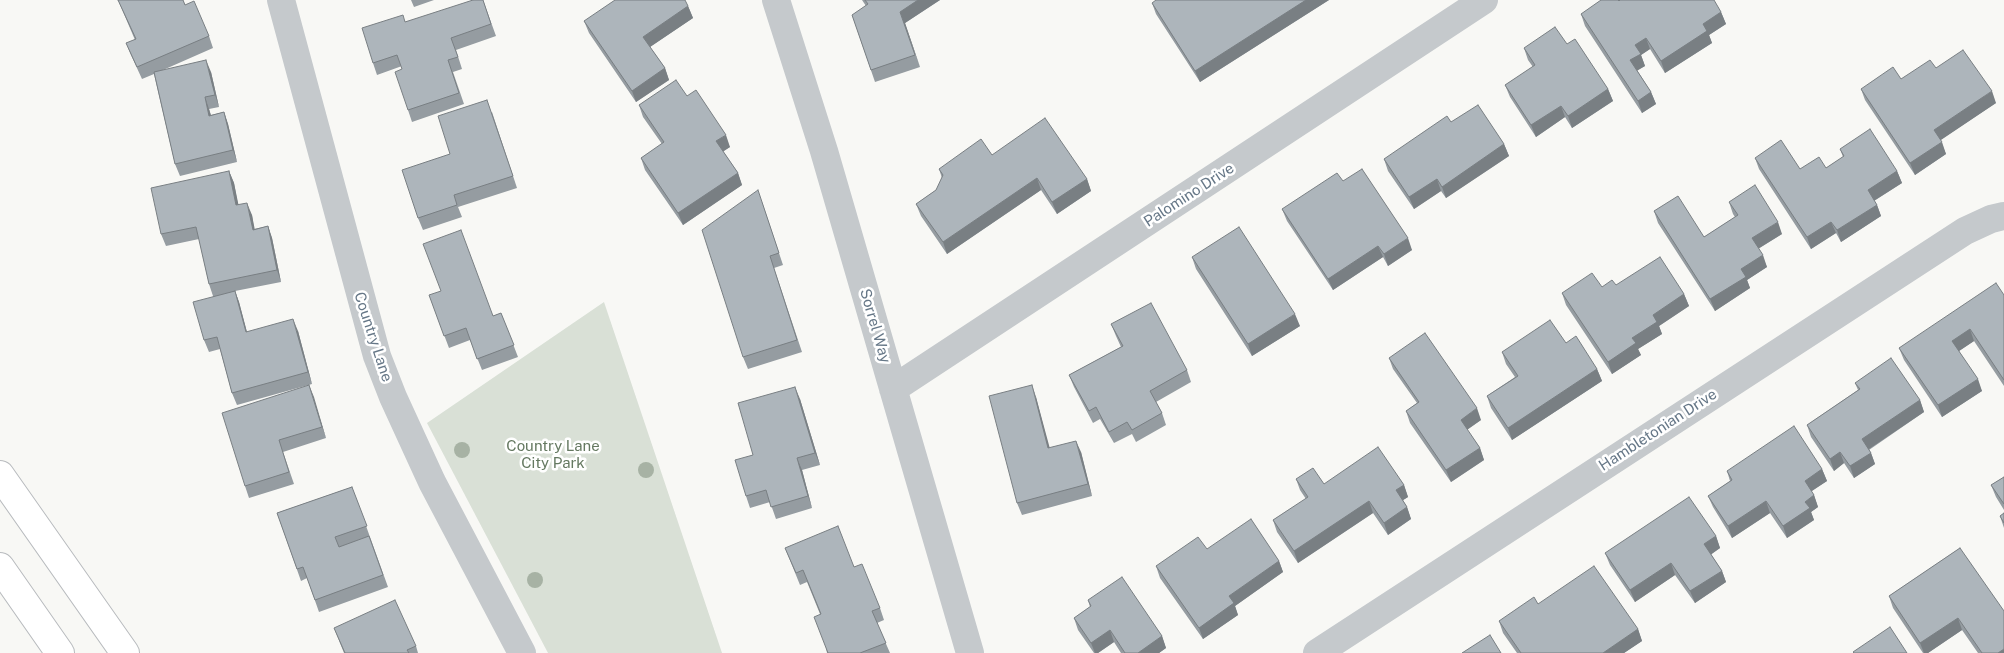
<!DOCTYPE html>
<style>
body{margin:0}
canvas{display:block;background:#f8f8f5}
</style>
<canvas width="2004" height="653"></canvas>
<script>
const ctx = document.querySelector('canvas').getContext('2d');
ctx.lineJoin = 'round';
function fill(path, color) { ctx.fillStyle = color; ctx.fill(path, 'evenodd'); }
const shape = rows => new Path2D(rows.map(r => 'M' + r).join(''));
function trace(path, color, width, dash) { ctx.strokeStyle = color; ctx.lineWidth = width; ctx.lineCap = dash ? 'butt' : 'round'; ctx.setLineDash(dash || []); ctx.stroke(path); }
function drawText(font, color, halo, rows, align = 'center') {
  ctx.font = font + ' "Public Sans",sans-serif'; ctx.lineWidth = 5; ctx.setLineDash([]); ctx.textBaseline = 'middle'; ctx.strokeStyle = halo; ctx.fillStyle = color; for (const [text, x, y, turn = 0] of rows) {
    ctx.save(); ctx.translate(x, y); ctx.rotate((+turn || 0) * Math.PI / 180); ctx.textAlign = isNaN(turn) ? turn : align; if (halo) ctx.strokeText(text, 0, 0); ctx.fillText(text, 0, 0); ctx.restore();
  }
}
fill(shape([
 [604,302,722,653,548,653,427,423]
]), '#d9e0d6');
const highway = shape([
 [0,475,125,653],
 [0,567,60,653]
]);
trace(highway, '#b8bbbe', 30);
trace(shape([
 [281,0,377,356,393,397,432,482,522,653],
 [776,0,824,151,970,653],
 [893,389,1484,0],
 [1317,653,1965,231,1991,219,2004,216]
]), '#c5c9cc', 28);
trace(highway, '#fff', 28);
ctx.fillStyle = '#a7b2a4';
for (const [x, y] of [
 [462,450],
 [646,470],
 [535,580]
]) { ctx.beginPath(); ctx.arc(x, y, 8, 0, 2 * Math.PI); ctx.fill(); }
fill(shape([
 [118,0,183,0,185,5,209,36,213,48,163,70,211,72,219,107,209,109,211,115,224,112,228,124,237,162,180,176,175,164,154,74,142,79,131,55,126,43,135,40],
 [411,0,434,0,414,7],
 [483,0,496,36,456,50,462,69,453,72,464,104,412,122,408,110,402,66,377,75,373,63,405,22],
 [862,0,940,0,905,23,920,67,875,82,852,15,866,6],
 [1329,0,1200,82,1156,14,1152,3],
 [1619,1,1721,12,1726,24,1709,35,1712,43,1665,73,1650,49,1641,55,1645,66,1637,70,1651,92,1656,104,1642,113,1585,26,1581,14],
 [688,6,693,18,650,47,665,68,669,80,636,102,589,33,584,21],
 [1567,44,1608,89,1613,101,1572,128,1565,117,1536,137,1510,97,1505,85,1533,67,1528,60,1524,48],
 [1936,68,1996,103,1940,140,1946,154,1915,175,1865,100,1861,89,1901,79],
 [687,96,730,147,723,151,738,173,742,185,683,225,645,170,641,158,662,144,643,117,639,105],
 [492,112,517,188,458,207,462,217,423,230,418,218,450,154],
 [1451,122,1504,144,1509,156,1446,198,1441,191,1414,209,1388,171,1384,159],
 [1840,149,1897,171,1902,183,1874,201,1877,205,1881,216,1841,242,1836,233,1811,249,1759,169,1755,158,1800,169,1826,168,1843,157],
 [992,155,1087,179,1091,191,1057,214,1041,190,947,254,921,216,916,204,936,190,942,178,939,169],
 [229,171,234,183,238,205,252,215,254,229,268,226,272,238,281,282,235,291,239,302,247,332,298,331,312,384,237,405,232,393,220,349,209,352,204,340,213,296,209,284,199,239,166,246,161,234],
 [1343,181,1412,250,1388,266,1383,257,1333,290,1287,221,1282,209],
 [762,202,783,265,774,268,802,352,748,369,743,357],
 [1729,202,1782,234,1758,249,1767,267,1747,280,1750,288,1715,311,1658,223,1654,211,1704,237,1735,217,1733,214],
 [1192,257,1300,326,1252,356,1196,269],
 [1616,285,1684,294,1689,306,1659,326,1662,334,1638,349,1641,355,1612,374,1566,305,1562,293,1602,287],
 [429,295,493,316,501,313,518,357,482,370,470,340,449,348],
 [2004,295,2004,386,1974,341,1959,351,1982,391,1942,417,1904,360,1899,348],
 [1111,324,1187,370,1191,382,1156,402,1162,413,1166,425,1136,442,1132,434,1114,443,1100,419,1093,423,1074,387,1069,375,1121,347,1116,336],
 [1566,343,1597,369,1602,381,1512,440,1491,408,1487,396,1515,377,1506,364,1502,352],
 [1389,358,1481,420,1467,430,1480,448,1484,460,1451,482,1410,423,1406,411,1417,403,1393,369],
 [1855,383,1920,400,1924,412,1869,450,1871,453,1875,464,1854,478,1844,463,1834,471,1811,437,1807,425,1858,390],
 [309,385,326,438,283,452,294,484,249,498,245,486],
 [1036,397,1049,448,1081,452,1092,496,1022,515,1017,503],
 [800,399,820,465,802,470,812,508,776,519,770,502,750,508,746,496,753,455],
 [1822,469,1827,481,1811,491,1814,495,1818,507,1811,512,1814,520,1787,538,1770,513,1732,538,1713,507,1708,496,1730,481,1727,471],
 [2004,477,2004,510,1996,497,1991,485],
 [1296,479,1324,484,1404,485,1408,497,1403,500,1407,507,1411,519,1388,535,1373,513,1298,563,1277,532,1273,520,1306,499,1300,490],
 [352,487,388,587,319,612,307,578,301,581,277,513],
 [2004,513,2004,528,2000,516],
 [1716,536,1720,548,1711,554,1722,571,1726,582,1695,603,1675,575,1635,602,1610,565,1605,553],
 [785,548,854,567,880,608,884,620,877,623,890,653,827,653,820,614,807,582,800,585],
 [1960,548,2004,653,1978,653,1962,630,1928,653,1923,653,1893,608,1889,596],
 [1207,549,1279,561,1283,572,1235,606,1238,615,1203,639,1160,578,1156,566],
 [1088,600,1162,636,1166,648,1159,653,1121,653,1114,642,1098,653,1094,653,1078,630,1074,618,1090,607],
 [1538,604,1638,629,1642,641,1624,653,1517,653,1503,633,1499,621],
 [334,628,416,646,418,653,344,653]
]), '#959ca1');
fill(shape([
 [918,0,940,0,905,23,920,67,900,12],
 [1306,0,1329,0,1200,82,1195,71],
 [688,6,693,18,647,49,643,37],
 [1721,12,1726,24,1709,35,1712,43,1665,73,1661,61,1703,24],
 [1646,38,1650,49,1641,55,1645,66,1635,72,1630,60,1635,45],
 [206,60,211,72,219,107,215,95],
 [665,68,669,80,636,102,632,91],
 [1608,89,1613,101,1572,128,1568,116],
 [1992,91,1996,103,1938,142,1934,130],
 [1651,92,1656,104,1642,113,1638,101],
 [205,97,209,109,214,127,209,116],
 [1561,106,1565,117,1536,137,1531,125],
 [224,112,228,124,237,162,233,150],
 [726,135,730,147,721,153,716,141],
 [1942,142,1946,154,1915,175,1910,163],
 [1504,144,1509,156,1446,198,1442,187],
 [229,171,234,183,241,217,236,205],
 [1897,171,1902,183,1872,202,1868,190],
 [738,173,742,185,683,225,678,213],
 [1037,178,1041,190,947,254,943,242],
 [1087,179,1091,191,1057,214,1052,202],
 [1437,179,1441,191,1414,209,1409,197],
 [247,203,252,215,257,241,253,230],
 [1877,205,1881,216,1841,242,1837,230],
 [1778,222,1782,234,1756,250,1752,238],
 [1831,222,1836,233,1811,249,1807,237],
 [268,226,272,238,281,282,277,270],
 [1408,238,1412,250,1388,266,1384,254],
 [1378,246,1383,257,1333,290,1328,279],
 [1763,255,1767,267,1747,280,1750,288,1715,311,1710,299,1741,269],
 [235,291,239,302,250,344,246,332],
 [1684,294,1689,306,1659,326,1662,334,1638,349,1641,355,1612,374,1608,362,1653,315],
 [1295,314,1300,326,1252,356,1248,344],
 [293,319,298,331,312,384,308,372],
 [1970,329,1974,341,1956,353,1952,341],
 [1597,369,1602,381,1512,440,1508,428],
 [1978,379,1982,391,1942,417,1938,405],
 [309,385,314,397,326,438,322,427],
 [1032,385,1036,397,1053,460,1048,448],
 [795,387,800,399,820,465,815,453],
 [1920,400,1924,412,1866,451,1862,439],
 [1477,408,1481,420,1465,431,1461,420],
 [1076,441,1081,452,1092,496,1088,484],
 [1480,448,1484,460,1451,482,1446,470],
 [1840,452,1844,463,1834,471,1830,459],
 [1871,453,1875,464,1854,478,1850,466],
 [797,458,802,470,812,508,808,496],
 [1822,469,1827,481,1809,493,1805,481],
 [1404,485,1408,497,1400,502,1396,490],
 [1814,495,1818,507,1811,512,1814,520,1787,538,1783,526,1805,502],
 [1369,501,1373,513,1298,563,1294,551],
 [1766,501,1770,513,1732,538,1728,526],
 [1407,507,1411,519,1388,535,1384,523],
 [1716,536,1720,548,1709,556,1704,544],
 [1279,561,1283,572,1235,606,1238,615,1203,639,1199,628,1229,596],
 [1671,563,1675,575,1635,602,1630,590],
 [1722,571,1726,582,1695,603,1690,591],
 [1958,618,1962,630,1928,653,1924,653,1920,643],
 [1638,629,1642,641,1624,653,1603,653],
 [1110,630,1114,642,1098,653,1095,653,1091,643],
 [1162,636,1166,648,1159,653,1138,653],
 [2004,649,2004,653,1998,653]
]), '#797f83');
const building = shape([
 [118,0,183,0,185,5,194,1,209,36,137,67,126,43,136,39,118,0],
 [473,0,483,0,491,24,451,38,458,57,448,60,459,93,408,110,395,72,402,69,397,55,373,63,362,28,403,15,405,22,473,0],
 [615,0,685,0,688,6,643,37,665,68,632,91,584,21,615,0],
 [865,0,918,0,900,12,915,55,871,70,852,15,868,4,865,0],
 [1156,0,1306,0,1195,71,1152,3,1156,0],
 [1601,0,1618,0,1619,1,1620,0,1714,0,1721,12,1703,24,1707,31,1661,61,1646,38,1635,45,1641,54,1630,60,1651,92,1638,101,1581,14,1601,0],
 [1555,27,1567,44,1575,39,1608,89,1568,116,1561,106,1531,125,1505,85,1535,65,1524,48,1555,27],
 [1963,50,1992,91,1934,130,1942,142,1910,163,1861,89,1893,67,1901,79,1930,60,1936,68,1963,50],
 [206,60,215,95,205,97,209,116,224,112,233,150,175,164,154,72,206,60],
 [676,80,687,96,696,90,726,135,716,141,738,173,678,213,641,158,664,142,639,105,676,80],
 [487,100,513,176,454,195,457,205,418,218,402,170,450,154,438,116,487,100],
 [1478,105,1504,144,1442,187,1437,179,1409,197,1384,159,1447,116,1451,122,1478,105],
 [1045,118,1087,179,1052,202,1037,178,943,242,916,204,936,190,943,175,939,169,981,139,992,155,1045,118],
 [1870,129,1897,171,1868,190,1877,205,1837,230,1831,222,1807,237,1755,158,1781,140,1800,169,1819,157,1826,168,1844,156,1840,149,1870,129],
 [1362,169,1408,238,1384,254,1378,246,1328,279,1282,209,1337,173,1343,181,1362,169],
 [229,171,236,205,247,203,253,230,268,226,277,270,209,284,196,227,161,234,151,188,229,171],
 [1755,185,1778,222,1752,238,1763,255,1741,269,1746,277,1710,299,1654,211,1678,196,1704,237,1738,215,1729,202,1755,185],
 [758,190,779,253,770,256,797,340,743,357,702,230,758,190],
 [1239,227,1295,314,1248,344,1192,257,1239,227],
 [461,230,493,316,501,313,514,345,477,359,466,328,444,336,429,295,441,291,423,244,461,230],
 [1660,257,1684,294,1653,315,1657,322,1632,338,1636,343,1608,362,1562,293,1592,273,1602,287,1612,280,1616,285,1660,257],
 [1996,283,2004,295,2004,380,1970,329,1952,341,1978,379,1938,405,1899,348,1996,283],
 [235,291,246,332,293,319,308,372,232,393,217,337,204,340,193,302,235,291],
 [1151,303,1187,370,1150,391,1162,413,1132,430,1127,422,1109,432,1096,407,1089,411,1069,375,1123,346,1111,324,1151,303],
 [1550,320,1566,343,1576,336,1597,369,1508,428,1487,396,1518,376,1502,352,1550,320],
 [1425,333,1477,408,1461,420,1480,448,1446,470,1406,411,1419,402,1389,358,1425,333],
 [1891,358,1920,400,1862,439,1871,453,1850,466,1840,452,1830,459,1807,425,1860,389,1855,383,1891,358],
 [309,385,322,427,279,440,289,472,245,486,222,413,309,385],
 [1032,385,1048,448,1076,441,1088,484,1017,503,989,396,1032,385],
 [795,387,815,453,797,458,808,496,771,507,766,490,746,496,735,460,753,455,738,403,795,387],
 [1794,426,1822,469,1805,481,1814,495,1805,502,1810,508,1783,526,1766,501,1728,526,1708,496,1732,480,1727,471,1794,426],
 [1378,447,1404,485,1396,490,1407,507,1384,523,1369,501,1294,551,1273,520,1308,497,1296,479,1313,468,1324,484,1378,447],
 [2004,477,2004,504,1991,485,2004,477],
 [352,487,367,526,335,537,339,547,369,536,383,575,315,600,303,567,297,569,277,513,352,487],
 [1689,497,1716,536,1704,544,1722,571,1690,591,1671,563,1630,590,1605,553,1689,497],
 [2004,513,2004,523,2000,516,2004,513],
 [1251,519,1279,561,1229,596,1234,603,1199,628,1156,566,1198,537,1207,549,1251,519],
 [838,526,854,567,862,564,880,608,872,611,886,643,860,653,828,653,814,617,821,614,803,570,796,573,785,548,838,526],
 [1960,548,2004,611,2004,649,1998,653,1982,653,1958,618,1920,643,1889,596,1960,548],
 [1594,566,1638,629,1603,653,1521,653,1499,621,1534,597,1538,604,1594,566],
 [1122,577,1162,636,1138,653,1125,653,1110,630,1091,643,1074,618,1091,606,1088,600,1122,577],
 [395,600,416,646,407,650,409,653,345,653,334,628,395,600],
 [1890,627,1907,653,1854,653,1853,652,1890,627],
 [1490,635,1501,653,1462,653,1490,635]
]);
fill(building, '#adb5bb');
trace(building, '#797f83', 1);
drawText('15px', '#667787', '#fff', [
 ["Palomino Drive",1189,195,-33],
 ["Sorrel Way",875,326,74],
 ["Country Lane",373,337,72],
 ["Hambletonian Drive",1658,430,-33]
]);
drawText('15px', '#657961', '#fff', [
 ["Country Lane",553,446],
 ["City Park",553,463]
]);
</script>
